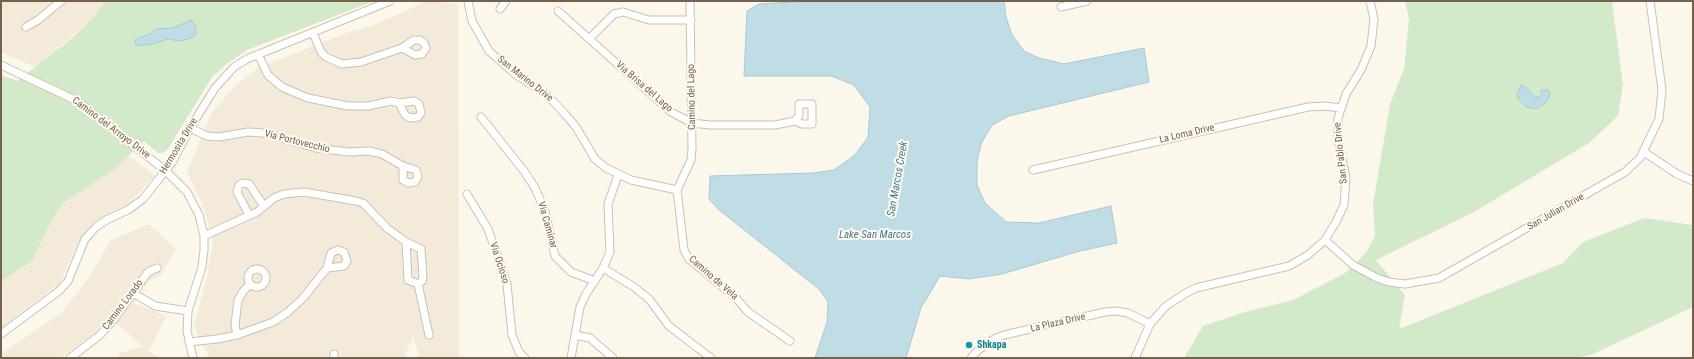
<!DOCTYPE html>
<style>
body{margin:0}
#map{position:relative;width:1694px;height:359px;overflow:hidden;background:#fcf7eb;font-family:"Roboto Condensed",sans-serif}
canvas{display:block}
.frame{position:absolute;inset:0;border:2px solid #76614f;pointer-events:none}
</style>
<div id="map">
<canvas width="1694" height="359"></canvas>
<div class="frame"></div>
</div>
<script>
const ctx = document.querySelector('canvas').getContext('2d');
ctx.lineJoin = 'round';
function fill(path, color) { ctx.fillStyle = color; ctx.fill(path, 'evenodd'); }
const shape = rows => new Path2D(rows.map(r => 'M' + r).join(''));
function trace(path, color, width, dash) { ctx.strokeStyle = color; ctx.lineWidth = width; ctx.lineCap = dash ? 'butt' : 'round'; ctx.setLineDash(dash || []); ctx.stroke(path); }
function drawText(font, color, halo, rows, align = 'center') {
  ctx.font = font + ' "Roboto Condensed",sans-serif'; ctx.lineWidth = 4; ctx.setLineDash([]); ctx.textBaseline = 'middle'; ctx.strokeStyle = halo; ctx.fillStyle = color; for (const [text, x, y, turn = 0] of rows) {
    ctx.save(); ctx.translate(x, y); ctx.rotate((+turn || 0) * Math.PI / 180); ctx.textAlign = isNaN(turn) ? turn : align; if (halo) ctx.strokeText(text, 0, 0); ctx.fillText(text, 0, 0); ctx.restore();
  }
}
fill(shape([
 [1,1,106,1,88,23,35,67,1,52],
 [428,1,458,4,459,358,420,358,413,336,404,358,209,358,194,326,207,277,213,242,202,203,187,172,212,112,235,86,258,68,346,33,369,27],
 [129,156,155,176,126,206,94,222,80,239,59,284,1,328,1,281,33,261,44,235,62,204,115,169],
 [149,224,176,249,161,275,150,280,134,303,166,316,149,351,160,358,119,358,119,353,142,347,146,349,109,317,93,334,61,358,1,358,1,354,61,313,86,282,111,240]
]), '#f3eada');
fill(shape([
 [106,1,374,1,247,50,228,63,212,77,168,149,163,153,158,153,144,141,115,169,62,204,44,235,33,261,1,281,1,75,17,81,72,38,88,23],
 [1405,1,1612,1,1623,85,1618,116,1589,143,1474,212,1376,260,1405,295,1399,329,1563,263,1583,242,1644,218,1693,225,1693,307,1593,354,1577,358,1184,358,1203,326,1245,312,1293,300,1345,273,1366,253,1375,235,1373,204,1390,104,1404,69,1409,19]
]), '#d3eaca');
const water = shape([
 [810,1,1004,1,1006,17,1012,35,1024,51,1039,58,1064,64,1144,48,1149,82,1009,116,992,125,981,144,977,161,977,185,985,203,1006,222,1039,223,1111,206,1117,243,1080,251,1002,274,969,279,940,276,921,308,906,358,815,358,827,322,828,302,820,290,718,209,709,199,710,176,813,173,834,170,854,156,868,137,870,107,854,85,831,76,744,76,747,11,759,4,810,1],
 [191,20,195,25,196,33,194,37,180,41,168,39,152,44,140,46,135,44,136,39,150,34,156,29,173,28,191,20],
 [1521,85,1527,88,1535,98,1541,96,1541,90,1548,90,1550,92,1549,98,1545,103,1536,109,1525,106,1518,99,1517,95,1521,85]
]);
fill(water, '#c0dce5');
trace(water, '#a7cad6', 1);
const minor = shape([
 [468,1,472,21,489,51,515,74,547,95,565,114,576,127,595,159,606,168,631,180,677,190],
 [690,1,692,149,691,160,677,190,684,250,689,259,736,298,748,312,790,341],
 [1061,7,1087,1],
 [500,9,506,1],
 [558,11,671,112,692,123,710,125,775,125,795,121,802,124,812,124,812,104,799,104,799,115,795,121],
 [26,27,38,20,61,1],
 [313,33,321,52,326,57,342,64,361,62,402,48],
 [589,39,614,14,623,12,649,20,691,20],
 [414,40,420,40,424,43,426,48,422,54,415,55,402,48,414,40],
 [258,54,268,75,282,87,308,98,348,106,368,106,391,101,399,103],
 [1,65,77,101,166,171,187,192,199,215,204,236,204,250,202,267,188,311,187,331,193,358],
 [414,101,419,104,421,113,418,117,410,118,405,115,399,103,414,101],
 [481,117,524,171,535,188,545,211,555,256,571,272,595,281],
 [190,128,207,136,219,137,248,132,263,133,316,148,349,152,369,151,382,154,403,166],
 [1644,152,1677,174,1693,181],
 [403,166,416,170,418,177,415,182,408,183,403,180,403,166],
 [1033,170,1308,107,1325,106,1341,108],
 [467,194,488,229,507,284,512,335,519,352,525,358],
 [249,215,237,192,239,185,243,183,249,184,264,206],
 [204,236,257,212,274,198,284,194,304,192,356,201,363,203,387,228,406,242,421,249,423,277,422,281,418,284],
 [1325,240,1353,265,1377,278,1389,282,1405,284,1439,278,1625,172,1640,158,1659,119,1662,90,1650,1],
 [406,242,408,280,418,284],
 [603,268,634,287,649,299,669,326,711,358],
 '248 278a9 9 0 1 1 18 0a9 9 0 1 1-18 0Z',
 [418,284,429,335],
 [133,293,155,306,188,311],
 [1,334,59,291,68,281,85,239,96,227,108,219,128,210,143,199,173,161,190,128,215,88,234,67,247,59,390,1],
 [237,335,235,325,238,300,244,290,250,285],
 [575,335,590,338,613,358],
 [189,342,217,339,237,335,273,322,288,312,303,298,327,268,331,253,338,250,344,252,347,261,344,266,327,268],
 [70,358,100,335,115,318,148,272,157,268],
 [334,358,334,354],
 [571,358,580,307,586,294,603,268,610,252,608,204,618,175],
 [971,358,977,351,994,339,1004,335,1105,312,1116,311,1128,313,1150,324],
 [1135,358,1150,324,1166,306,1186,293,1196,288,1289,266,1308,255,1325,240,1336,222,1344,205,1346,178,1338,140,1338,118,1346,94,1361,70,1371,46,1374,19,1370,1]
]);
trace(minor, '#cec0b1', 9);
trace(minor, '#fff', 7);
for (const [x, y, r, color] of [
 [969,345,4,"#0f9aa8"]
]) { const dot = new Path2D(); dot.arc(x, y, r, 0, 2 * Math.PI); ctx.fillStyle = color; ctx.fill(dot); trace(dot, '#fefbf2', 1.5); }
drawText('10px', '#76614f', '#fefbf2', [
 ["San Marino Drive",525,79,38],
 ["Via Brisa del Lago",644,87,41],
 ["Camino del Lago",692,97,-91],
 ["Camino del Arroyo Drive",111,128,37],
 ["La Loma Drive",1187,134,-13],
 ["Via Portovecchio",297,142,14],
 ["Hermosita Drive",179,146,-59],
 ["San Pablo Drive",1341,153,-96],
 ["San Julian Drive",1556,212,-30],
 ["Via Caminar",547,225,74],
 ["Via Ocioso",499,263,72],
 ["Camino de Vela",713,278,41],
 ["Camino Lorado",123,305,-53],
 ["La Plaza Drive",1058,323,-13]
]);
drawText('bold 10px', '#0d838f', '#fefbf2', [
 ["Shkapa",977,345]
], 'left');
drawText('italic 11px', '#497888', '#fefbf2', [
 ["San Marcos Creek",898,179,-80],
 ["Lake San Marcos",875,235]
]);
</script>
